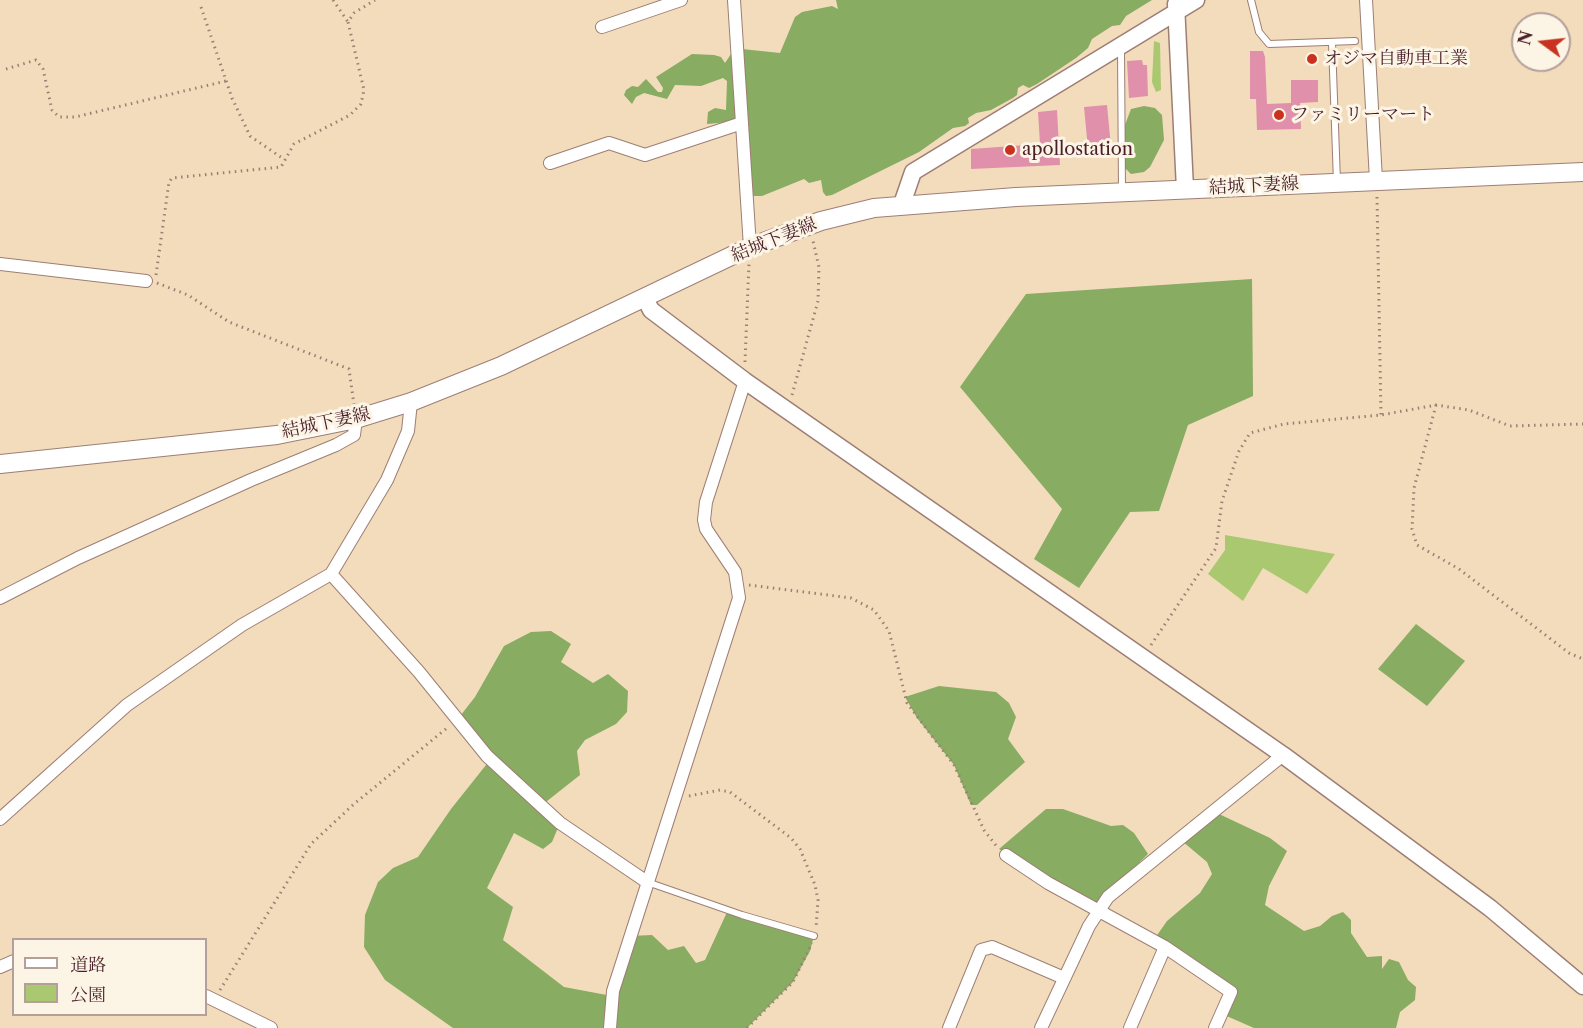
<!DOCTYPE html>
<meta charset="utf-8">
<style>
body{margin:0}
#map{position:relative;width:1583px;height:1028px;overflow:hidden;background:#f2dcbc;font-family:"Libre Caslon Text","Noto Serif JP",serif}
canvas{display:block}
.legend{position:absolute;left:12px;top:938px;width:195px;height:78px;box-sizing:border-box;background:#fcf5e5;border:2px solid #b59f9b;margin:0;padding:8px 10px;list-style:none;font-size:18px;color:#4a1f2b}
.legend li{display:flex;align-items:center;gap:12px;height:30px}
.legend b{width:30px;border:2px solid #b59f9b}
.north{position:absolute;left:1511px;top:12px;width:60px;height:60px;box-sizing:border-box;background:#fcf5e5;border:2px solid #b59f9b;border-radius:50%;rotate:285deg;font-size:16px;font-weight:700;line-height:24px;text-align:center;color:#4a1f2b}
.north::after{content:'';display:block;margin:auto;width:21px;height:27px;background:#c8321e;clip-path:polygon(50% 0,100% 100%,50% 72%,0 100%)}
</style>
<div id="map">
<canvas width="1583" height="1028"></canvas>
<ul class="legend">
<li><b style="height:8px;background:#fff"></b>道路</li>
<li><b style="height:16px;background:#aac870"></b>公園</li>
</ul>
<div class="north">N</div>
</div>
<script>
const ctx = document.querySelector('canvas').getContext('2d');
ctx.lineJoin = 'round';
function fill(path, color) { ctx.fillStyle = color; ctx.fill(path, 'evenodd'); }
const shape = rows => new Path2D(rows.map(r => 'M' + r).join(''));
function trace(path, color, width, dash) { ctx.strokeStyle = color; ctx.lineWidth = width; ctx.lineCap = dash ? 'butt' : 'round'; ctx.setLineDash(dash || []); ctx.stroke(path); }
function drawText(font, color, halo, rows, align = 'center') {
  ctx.font = font + ' "Libre Caslon Text","Noto Serif JP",serif'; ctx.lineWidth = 6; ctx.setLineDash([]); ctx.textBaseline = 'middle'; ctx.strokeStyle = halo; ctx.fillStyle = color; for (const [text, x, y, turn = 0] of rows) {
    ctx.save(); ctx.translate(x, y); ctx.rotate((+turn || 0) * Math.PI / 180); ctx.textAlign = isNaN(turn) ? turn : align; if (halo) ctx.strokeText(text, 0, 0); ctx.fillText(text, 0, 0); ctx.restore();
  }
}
fill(shape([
 [1154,41,1160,43,1161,90,1156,92,1152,82],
 [1225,535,1335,554,1307,594,1263,568,1243,601,1208,574,1225,550]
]), '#aac870');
fill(shape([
 [836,0,1152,0,1126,16,1120,25,1112,26,1092,39,1088,48,1076,58,1037,84,1029,88,1023,85,1018,88,1017,95,1013,98,991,110,976,113,968,118,969,123,965,126,953,128,919,152,832,195,826,196,823,192,821,180,809,183,804,179,762,196,754,196,749,193,739,134,729,122,707,124,708,112,715,108,726,110,727,81,723,78,701,86,675,85,667,99,644,93,636,97,632,104,624,95,626,90,632,86,638,87,646,79,658,92,662,92,663,88,656,77,692,54,714,55,721,57,725,63,733,51,742,49,780,53,795,17,802,12,832,6,838,9],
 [1144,106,1155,108,1162,115,1164,140,1150,167,1144,172,1131,174,1125,168,1125,125,1131,109],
 [1252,279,1253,396,1188,425,1159,511,1130,512,1079,588,1034,559,1062,509,960,387,1026,294],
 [1416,624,1465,661,1427,706,1378,669],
 [551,631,571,644,561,662,593,683,608,674,628,691,627,712,616,724,585,740,577,751,580,775,542,805,560,823,552,842,543,849,514,833,487,888,513,907,503,940,564,987,612,996,630,936,652,935,668,950,684,946,696,963,705,960,728,910,814,936,810,951,793,982,747,1028,453,1028,385,980,364,947,365,915,378,882,393,868,418,857,451,809,490,760,457,720,475,697,504,646,531,632],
 [939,686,996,692,1009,703,1016,717,1008,739,1025,762,977,805,971,805,954,765,917,718,905,697],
 [1046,809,1063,809,1111,826,1123,825,1134,833,1148,854,1096,905,999,849],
 [1219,814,1270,838,1287,851,1269,886,1265,905,1304,931,1320,926,1332,916,1343,912,1351,920,1351,933,1367,957,1382,956,1382,969,1389,959,1399,962,1408,980,1416,987,1415,1000,1400,1012,1396,1028,1254,1028,1222,1014,1231,993,1153,941,1167,921,1200,893,1212,874,1207,862,1182,841]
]), '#87ac62');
fill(shape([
 [1250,51,1263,51,1265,57,1267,104,1291,103,1291,80,1318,80,1318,102,1300,103,1301,129,1257,130,1256,99,1250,99],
 [1142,60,1143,65,1147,65,1148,96,1129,98,1127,61],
 [1107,105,1111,147,1088,149,1084,107],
 [1057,110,1060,165,971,169,971,149,1040,144,1038,112]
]), '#e090aa');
const lane = shape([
 [1251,0,1259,32,1269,44,1355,41],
 [1332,43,1337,182],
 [1121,49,1122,192],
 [647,882,742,915,814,936]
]);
const street = shape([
 [734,0,750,247],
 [1366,0,1376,180],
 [602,27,681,0],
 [550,163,609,143,645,155,742,123],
 [0,264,146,281],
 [331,574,387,480,408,431,411,402],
 [0,598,78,558,251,480,336,445,354,435,356,419],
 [0,819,127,705,242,625,331,574,419,672,487,756,560,823,647,882],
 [1006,855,1048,883,1165,947,1231,992,1215,1028],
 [0,967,14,961],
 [206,996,271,1028],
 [610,1028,613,991,739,598,735,572,706,529,704,520,706,502,745,381],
 [949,1028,981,950,992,947,1064,978],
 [1041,1028,1089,926,1108,897,1283,755],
 [1130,1028,1165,947]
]);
const secondary = shape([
 [1176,4,1185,189],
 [902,204,913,172,1196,0],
 [645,298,651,310,745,381,1283,755,1490,908,1583,986]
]);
const primary = shape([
 [0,464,277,435,356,419,411,402,501,366,750,247,821,221,874,208,1016,197,1583,172]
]);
trace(lane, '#9e7e74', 8);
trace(street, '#9e7e74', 14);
trace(secondary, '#9e7e74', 19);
trace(primary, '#9e7e74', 20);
trace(shape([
 [333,0,348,22],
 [201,7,232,98,250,136,285,160],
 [6,69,36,60,43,69,52,110,59,117,75,117,226,81],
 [1377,197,1381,415],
 [156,275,169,182,172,178,281,167,294,144,350,115,361,104,364,90,348,22,354,13,375,0],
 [157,283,188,295,229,322,349,369,354,405],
 [745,362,749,263],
 [792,395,818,301,819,267,813,241],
 [1436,405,1414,488,1412,529,1417,545,1459,569,1569,653,1583,659],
 [749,585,851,598,874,610,889,631,907,703,954,765,984,830,998,848],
 [1151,645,1216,548,1222,501,1239,451,1250,433,1284,424,1381,415,1436,405,1469,410,1510,426,1583,424],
 [689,796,720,790,730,792,791,838,800,849,815,885,818,900,816,928],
 [220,990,311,844,354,804,447,728],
 [747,1028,793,982,812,943]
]), '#9e7e74', 3, [1.5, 4.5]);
trace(lane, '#fff', 6);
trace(street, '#fff', 12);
trace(secondary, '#fff', 16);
trace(primary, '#fff', 18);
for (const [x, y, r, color] of [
 [1312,59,6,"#c8321e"],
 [1279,115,6,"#c8321e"],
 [1010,150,6,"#c8321e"]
]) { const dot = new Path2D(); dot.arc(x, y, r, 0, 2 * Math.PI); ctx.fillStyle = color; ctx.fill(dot); trace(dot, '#fcf5e5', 2); }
drawText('18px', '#4a1f2b', '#fcf5e5', [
 ["オジマ自動車工業",1324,59],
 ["ファミリーマート",1291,115],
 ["apollostation",1022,150]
], 'left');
drawText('18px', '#4a1f2b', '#fcf5e5', [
 ["結城下妻線",1254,186,-3],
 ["結城下妻線",774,240,-22],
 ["結城下妻線",326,423,-12]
]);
</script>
